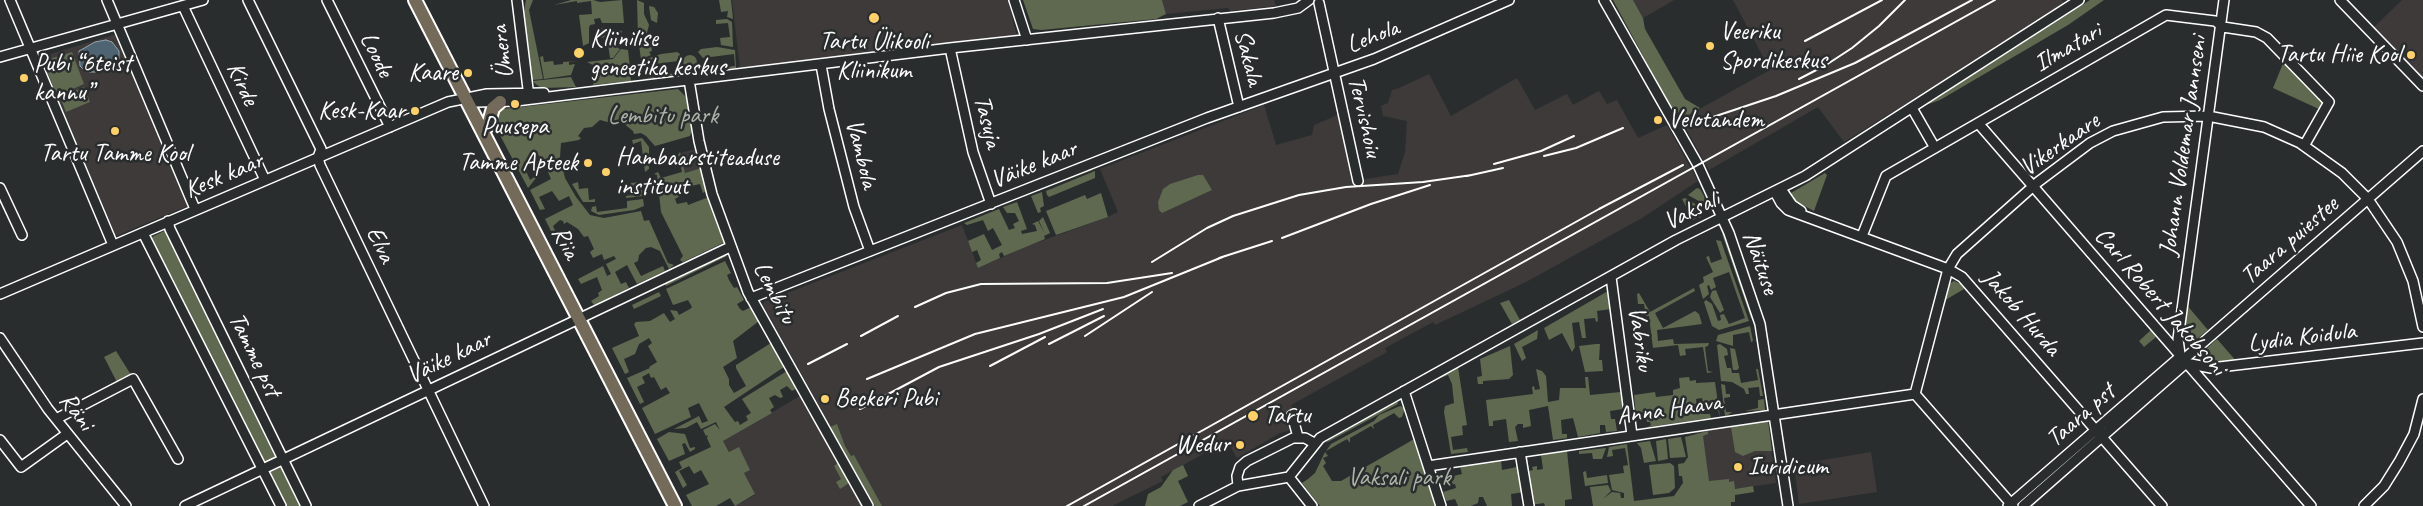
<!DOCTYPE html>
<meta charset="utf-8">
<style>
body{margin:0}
canvas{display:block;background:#2a2d2e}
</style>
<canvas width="2423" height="506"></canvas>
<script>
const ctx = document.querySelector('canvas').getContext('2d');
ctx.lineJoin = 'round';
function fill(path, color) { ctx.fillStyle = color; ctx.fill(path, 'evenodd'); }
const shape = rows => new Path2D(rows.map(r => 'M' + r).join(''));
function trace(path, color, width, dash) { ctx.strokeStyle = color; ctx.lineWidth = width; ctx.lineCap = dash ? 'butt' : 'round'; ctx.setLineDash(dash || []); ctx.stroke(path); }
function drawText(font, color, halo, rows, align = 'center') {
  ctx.font = font + ' Caveat,sans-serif'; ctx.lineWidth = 5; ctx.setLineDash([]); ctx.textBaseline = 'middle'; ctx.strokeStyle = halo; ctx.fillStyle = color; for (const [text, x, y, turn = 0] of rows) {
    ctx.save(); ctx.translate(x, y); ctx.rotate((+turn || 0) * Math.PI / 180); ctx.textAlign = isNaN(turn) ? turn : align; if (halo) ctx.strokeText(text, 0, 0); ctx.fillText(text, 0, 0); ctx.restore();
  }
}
fill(shape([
 [732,0,1008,0,1017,37,740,68],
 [1162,0,1274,0,1276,6,1230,11,1228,8,1166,14],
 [1633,0,1674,0,1643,18],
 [1733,0,2062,0,2064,3,1948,78,1844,142,1818,107,1709,170,1685,127,1683,118,1770,70],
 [2402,0,2423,0,2423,83,2374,27],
 [117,34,190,205,116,236,40,57],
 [1429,74,1451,116,1517,78,1535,110,1567,94,1573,105,1599,91,1607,104,1617,100,1638,138,1667,125,1698,181,1642,218,1526,282,1435,325,1433,322,1385,348,1387,352,1291,405,1299,428,1280,433,1237,458,1227,441,1161,477,1163,481,1112,506,875,506,763,305,764,302,962,225,978,268,1025,247,1108,217,1118,212,1100,169,1264,105,1276,145,1312,135,1314,125,1340,114,1352,181,1398,174,1405,152,1407,121,1383,116,1381,106,1388,103,1392,90,1397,89],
 [696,149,701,168,685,173,680,153],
 [800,396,862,506,735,506,755,495,723,441],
 [1767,422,1776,483,1706,493,1697,432],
 [1871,452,1877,492,1799,504,1794,465]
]), '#3d3a39');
fill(shape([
 [407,0,411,0,455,86,451,87],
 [526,0,533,0,529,10,543,79,532,80,530,78,524,11],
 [571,0,593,0,600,2,622,0,624,23,602,23,600,18,594,19,595,24,590,25,589,28,589,43,583,46,579,15,592,14,591,1,577,3,577,1,554,5],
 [637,0,644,3,644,14,649,25,645,40,641,40,641,36,638,36],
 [719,0,731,0,733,19,727,17,728,11,721,12],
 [1023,0,1162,0,1166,14,1156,19,1041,30,1033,29],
 [1613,0,1633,0,1643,18,1645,29,1685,99,1700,108,1678,121],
 [2090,0,2104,0,2068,25,1940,100,1926,105],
 [649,6,654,7,658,13,657,23,651,20],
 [727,19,732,22,733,47,721,45,720,38,730,37,728,23,716,24,716,20],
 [599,28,622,31,616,47,620,49,613,58,610,58,607,37,594,39,595,32],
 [649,43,651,44,652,51,649,52,651,55,641,59,639,45],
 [717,47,735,50,736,68,698,72,704,65,705,70,735,66,734,54,703,58,698,52,701,49],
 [621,49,628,50,630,68,597,72,593,65,587,62,613,59],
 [72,52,84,84,57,96,43,61],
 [677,52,680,54,678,61,640,66,641,61,661,54],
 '683 62a7 7 0 1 1 14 0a7 7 0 1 1-14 0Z',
 [543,56,544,62,553,61,554,65,563,64,563,62,578,61,569,62,569,65,575,64,571,75,544,79,540,57],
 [2284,61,2324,101,2321,110,2273,88],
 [679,68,686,74,642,79,675,73,674,69],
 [630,70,631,81,593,85,597,74],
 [571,77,576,87,541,88,532,81],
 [84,87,90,102,66,112,60,97],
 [678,89,686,97,692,129,690,136,655,146,646,136,641,133,634,134,633,131,623,123,615,124,600,120,592,127,584,128,578,136,581,138,579,140,561,143,560,157,565,178,576,197,590,215,604,218,641,211,644,221,649,220,668,263,674,265,669,269,660,251,651,247,646,248,639,255,638,261,634,263,641,276,663,266,665,271,637,284,627,265,615,272,621,284,626,282,629,288,594,305,591,301,599,296,598,293,602,290,597,277,581,284,578,279,603,266,607,276,611,274,606,264,616,259,614,256,604,260,602,254,593,258,590,252,594,249,588,236,584,237,578,229,567,222,564,224,563,221,560,220,553,226,559,239,556,241,545,219,573,205,569,196,559,201,552,191,539,197,545,209,540,210,530,190,551,179,542,158,537,154,531,157,533,162,523,164,530,180,541,172,528,188,494,124,496,114,503,109],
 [460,104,464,105,671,506,666,506],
 [642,138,649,147,649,169,645,172,641,141,633,144,632,140],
 [680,152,685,173,701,168,707,190,703,193,700,184,682,188,683,194,675,199,677,204,687,202,688,205,709,197,725,242,683,262,680,260,683,256,661,212,657,175,654,174,658,172,661,178,682,172,678,155],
 [1091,169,1093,170,1045,188,1055,182],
 [1095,171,1095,178,1049,197,1047,195,1046,191],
 [1825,173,1827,175,1814,211,1793,200,1791,193],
 [1198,175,1203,175,1212,190,1162,213,1159,210,1158,202,1163,189,1170,184],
 [578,182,579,189,588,188,589,200,595,199,595,202,583,202,572,184],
 [640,182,643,196,626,198,626,196,632,195,631,183],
 [1697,188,1700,189,1704,196,1706,205,1688,195],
 [1042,192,1044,206,1040,208,1041,212,1038,213,1031,196],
 [1101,193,1108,217,1056,235,1046,211,1085,195,1087,199],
 [1685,198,1704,209,1700,218,1699,217,1693,220,1682,199],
 [643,199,644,206,634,210,599,215,591,211,592,207,596,206,597,212,627,208,627,201],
 [1017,202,1027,229,1021,231,1022,234,1037,231,1035,225,1032,224,1038,221,1045,234,1039,221,1043,217,1050,233,1044,236,1045,239,1004,256,1002,252,999,254,1000,258,978,268,976,263,981,260,977,250,972,252,968,241,984,234,992,250,1002,245,993,228,988,231,983,220,967,225,964,223,999,209,1009,230,1015,228,1013,224,1019,221,1015,213,1007,213,1003,207],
 [168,229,304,506,282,506,150,238],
 [1722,234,1725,235,1729,245,1753,320,1751,318],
 [1716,240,1721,241,1749,321,1719,330,1712,326,1704,302,1706,300,1712,304,1718,321,1721,320,1720,315,1724,314,1729,324,1745,318,1729,272,1713,278,1716,287,1711,290,1709,285,1707,286,1709,294,1703,299,1699,285,1704,282,1703,277,1713,272,1706,257,1709,256,1711,263,1722,259],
 [721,255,727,256,666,286,663,282],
 [725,261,731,273,727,275,729,280,734,288,737,287,744,300,737,304,740,309,743,311,751,307,759,321,733,341,737,358,723,367,729,379,729,385,734,393,746,386,736,368,736,365,771,343,784,367,724,407,735,422,738,421,740,425,748,420,746,416,751,413,742,399,787,371,796,389,792,391,787,386,780,390,783,397,780,398,775,395,769,398,774,407,770,410,772,413,723,441,729,452,739,447,750,470,744,473,755,494,735,506,730,498,716,506,692,506,686,495,709,484,701,470,694,474,689,466,679,471,687,485,683,488,675,472,682,468,679,462,711,447,707,438,708,435,706,436,703,430,715,424,720,430,716,422,701,429,697,422,686,428,674,429,699,416,702,423,708,421,699,403,688,408,691,417,655,434,642,408,670,393,666,387,661,390,654,377,651,378,649,373,642,377,645,383,637,387,644,402,640,404,627,378,650,368,649,367,657,362,648,346,652,343,649,338,639,344,635,354,624,359,629,372,625,374,612,348,639,336,634,324,636,322,650,321,664,313,670,322,675,319,670,310,677,311,679,315,690,309,692,307,688,300,673,305,666,289],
 [1954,281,1961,284,1964,289,1947,299,1941,308,1947,285],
 [1694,288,1695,291,1655,313,1663,328,1695,311,1699,314,1702,324,1657,330,1658,341,1673,339,1674,344,1709,343,1708,346,1705,347,1708,371,1713,372,1707,373,1703,347,1685,349,1686,355,1680,356,1678,345,1653,348,1649,316,1646,316,1644,304,1638,304,1637,294,1639,293,1650,312],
 [1716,290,1724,310,1720,313,1710,297,1712,291],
 [1608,291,1611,309,1597,311,1598,321,1596,322,1595,318,1584,319,1586,338,1582,338,1579,322,1572,323,1575,347,1572,352,1562,333,1549,340,1544,328],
 [659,292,661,296,634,309,632,305],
 [1509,300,1520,320,1512,324,1500,303],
 [2185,303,2208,330,2194,341,2181,328],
 [1750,326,1753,341,1751,342,1749,332,1733,335,1733,346,1716,341,1718,335],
 [1538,330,1537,339,1522,347,1526,358,1522,361,1514,344],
 [2151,330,2156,337,2144,347,2139,341],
 [2217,339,2238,363,2216,363,2208,360,2206,349],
 [1596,344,1600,344,1599,360,1602,360,1603,371,1585,372,1579,346],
 [1720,344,1727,349,1728,355,1724,356,1727,368,1731,368,1732,373,1739,373,1741,383,1758,380,1756,369,1758,369,1763,396,1760,396,1759,387,1748,388,1749,394,1746,394,1744,389,1732,382,1721,381,1717,345],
 [1510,346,1513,375,1509,379,1483,381,1483,384,1478,384,1477,377,1482,376,1480,359],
 [1730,348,1735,349,1739,368,1737,370,1733,370],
 [116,351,133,378,119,386,104,357],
 [1458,367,1467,425,1462,426,1463,435,1451,437,1453,450,1467,448,1468,452,1451,454,1444,412,1445,406,1454,403,1452,384,1448,375,1436,380],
 [1536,369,1542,371,1546,376,1548,402,1559,400,1560,388,1586,388,1585,377,1588,377,1590,395,1621,392,1623,409,1610,411,1611,419,1615,419,1617,431,1606,432,1605,425,1600,425,1600,433,1578,437,1573,418,1561,420,1562,434,1567,434,1567,438,1553,440,1548,406,1529,410,1531,426,1523,428,1523,424,1518,424,1515,427,1518,441,1509,442,1506,419,1493,421,1493,426,1489,426,1486,400,1533,394,1532,387,1534,386,1535,390,1540,389],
 [1689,377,1690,381,1696,380,1696,383,1715,382,1720,417,1715,400,1703,402,1702,398,1696,399,1697,406,1700,406,1701,414,1710,414,1711,418,1648,427,1651,425,1650,422,1647,422,1646,415,1636,416,1634,395,1655,392,1656,397,1673,395,1673,390,1680,388,1679,378],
 [1721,384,1725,385,1726,394,1730,394,1730,397,1724,398,1726,412,1732,412,1728,415,1725,416],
 [1764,399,1765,410,1745,411,1758,408,1758,400],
 [1397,401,1398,404,1326,443,1329,440],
 [1400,406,1405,408,1402,417,1399,418,1394,413,1373,425,1374,429,1371,426,1350,438,1350,443,1347,439,1326,451,1331,444,1374,421,1379,415],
 [1768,421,1772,451,1755,451,1743,456,1735,452,1731,427],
 [837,424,845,446,851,456,854,455,882,506,875,506,830,427],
 [1708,431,1708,434,1703,436,1709,481,1729,479,1729,482,1734,481,1735,489,1753,486,1754,492,1735,495,1735,502,1731,502,1731,506,1593,506,1590,487,1608,485,1611,491,1603,499,1612,492,1620,493,1621,498,1624,498,1624,493,1612,490,1609,475,1624,473,1623,466,1628,465,1625,448,1612,450,1613,456,1607,457,1609,447,1627,444,1634,501,1674,496,1683,483,1682,476,1679,476,1678,464,1684,463,1688,457,1685,437],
 [669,432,685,434,690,448,695,447,695,449,690,452,685,443,682,444,685,454,669,461,657,439],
 [1681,437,1686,457,1670,458,1668,439],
 [1416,438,1437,506,1320,506,1302,483,1308,479,1315,473,1325,452,1328,456,1323,458,1326,463,1323,466,1332,481,1341,481],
 [1666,439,1668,459,1658,461,1656,441],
 [1650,441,1656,461,1644,463,1641,448,1637,443],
 [1606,448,1602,459,1593,459,1592,453,1579,454,1579,451],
 [1567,451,1572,499,1565,500,1565,506,1545,506,1544,503,1531,505,1522,457,1527,457,1529,471,1533,470,1532,467,1537,466,1537,470,1543,469,1541,455],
 [1501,461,1502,470,1517,467,1520,485,1523,485,1524,492,1511,494,1512,506,1487,506,1483,497,1479,497,1478,503,1471,506,1458,506,1455,499,1446,501,1443,492,1456,488,1455,484,1451,485,1449,477,1462,474,1460,466],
 [838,463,849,483,840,489,836,482,841,479,834,466],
 [1670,463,1674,466,1675,488,1669,493,1653,495,1649,465],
 [1183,465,1188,476,1178,481,1188,502,1180,506,1145,506,1148,494,1161,487,1173,470],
 [1586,471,1587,478,1607,475,1608,483,1585,486,1583,472]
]), '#5e6950');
const water = shape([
 [106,40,112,42,119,51,119,63,101,72,86,72,80,66,79,51,95,42,106,40]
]);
fill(water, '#4f6472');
trace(water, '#95a2aa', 1);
const minor = shape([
 [10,0,113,245],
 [107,0,195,209],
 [248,0,321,149,318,157,320,165,484,506],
 [327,0,390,127],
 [517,0,529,97],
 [1014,0,1027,40],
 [1604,0,1698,165,1729,233,1760,324,1788,506],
 [2340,0,2423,86],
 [1319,3,1358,181],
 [183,6,265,180],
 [1218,18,1239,107],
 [950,48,973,152,991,204],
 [0,57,203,0],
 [821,65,829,109,854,207,870,251],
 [689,80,699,141,712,194,748,292,868,506],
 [465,97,476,102,516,101,950,48,1274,13,1298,8,1309,0],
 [1912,108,1935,148],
 [1978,123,2311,506],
 [0,188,22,235],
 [1781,189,1792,205,1801,211],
 [1775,192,1781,203,1788,210,1948,269,1962,277,2162,506],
 [168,221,170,229,306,506],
 [143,233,281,506],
 [1862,236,1886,176,2166,15,2215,21,2223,27,2256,32,2267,38,2329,102,2304,146],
 [1611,277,1632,435],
 [0,294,448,102,487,94,544,93],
 [751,298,1207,118,1374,59,1509,0],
 [0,338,48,409,126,506],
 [2180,354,2178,339,2224,0],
 [2183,360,2423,151],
 [2186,363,2211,368,2423,343],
 [1404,391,1441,506],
 [1915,394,1948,269,1957,254,2038,182,2090,143,2113,131,2163,117,2208,116,2264,127,2300,143,2342,173,2368,199,2397,242,2413,281,2423,327],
 [1915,394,2013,506],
 [1294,414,1292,415,1298,437],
 [56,419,133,379,178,459],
 [0,440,21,467,67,434],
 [1520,452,1529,506],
 [1428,466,1915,394],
 [1289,477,1312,506],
 [1238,486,1237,476,1240,467,1247,461,1293,438,1305,438,1314,443],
 [185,506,730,247],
 [1199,506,1238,486,1289,477,1320,438,1676,240,1805,176,2079,0],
 [2008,506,2181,356],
 [2023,506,2186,363],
 [2364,506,2384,486,2399,462,2414,434,2423,399]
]);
const highway = shape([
 [415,0,675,506],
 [488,126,493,108,500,102]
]);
trace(minor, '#fff', 12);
trace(highway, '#fff', 16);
trace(minor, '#2a2d2e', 9);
trace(highway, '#746a5a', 12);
trace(shape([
 [1805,41,1882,0],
 [1799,79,1826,65,1852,48,1879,26,1905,0],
 [1710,118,1776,96,1855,63,1972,0],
 [1544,156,1576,148,1623,128],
 [1494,164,1541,151,1574,136],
 [1467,176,1503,168],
 [1282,238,1371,204,1430,185],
 [1219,258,1272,241],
 [1152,262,1207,228,1233,216,1299,195,1346,187,1423,182,1472,175],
 [915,307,946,293,981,284,1107,283,1172,273],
 [861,336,898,316],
 [1085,336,1152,292],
 [1049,344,1104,316],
 [808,364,847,344],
 [990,366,1045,337],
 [867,379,975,334,1124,297,1225,256],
 [860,409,939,367,1039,334,1103,309],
 [1067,506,1599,209,1683,165],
 [1084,506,1995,0]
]), '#fff', 2);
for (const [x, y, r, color] of [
 [874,18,6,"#ffd166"],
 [1710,46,5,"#ffd166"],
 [579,53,6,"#ffd166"],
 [2411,55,5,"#ffd166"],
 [468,73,5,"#ffd166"],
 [24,78,5,"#ffd166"],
 [515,104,5,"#ffd166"],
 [415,111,5,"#ffd166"],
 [1658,120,5,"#ffd166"],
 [115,131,5,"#ffd166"],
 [588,163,5,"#ffd166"],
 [606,172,5,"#ffd166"],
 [825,399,5,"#ffd166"],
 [1253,416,6,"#ffd166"],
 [1240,445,5,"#ffd166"],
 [1738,467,5,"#ffd166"]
]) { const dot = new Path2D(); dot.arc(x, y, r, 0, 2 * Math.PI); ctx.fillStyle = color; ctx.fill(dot); trace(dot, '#2a2d2e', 2); }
drawText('25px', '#fff', '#2a2d2e', [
 ["Veeriku",1720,32],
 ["Spordikeskus",1720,61],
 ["Kliinilise",590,39],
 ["geneetika keskus",590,68],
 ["Tartu Ülikooli",874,42,"center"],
 ["Kliinikum",874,71,"center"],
 ["Tartu Hiie Kool",2401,55,"right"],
 ["Pubi “6teist",34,64],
 ["kannu”",34,93],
 ["Kaare",458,73,"right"],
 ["Kesk-Kaar",405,111,"right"],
 ["Velotandem",1668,120],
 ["Puusepa",515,127,"center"],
 ["Tartu Tamme Kool",115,154,"center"],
 ["Hambaarstiteaduse",616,158],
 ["instituut",616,187],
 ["Tamme Apteek",578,163,"right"],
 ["Beckeri Pubi",835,399],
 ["Tartu",1264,416],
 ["Wedur",1230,445,"right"],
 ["Iuridicum",1748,467]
], 'left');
drawText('25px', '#fff', '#2a2d2e', [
 ["Lehola",1373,37,-21],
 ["Ilmatari",2068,48,-30],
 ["Ümera",503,52,-97],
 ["Loode",376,55,64],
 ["Sakala",1248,58,76],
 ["Kirde",242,84,65],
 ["Tervishoiu",1364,117,77],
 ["Tasuja",987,122,76],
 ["Vikerkaare",2060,145,-35],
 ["Johann Voldemar Jannseni",2184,146,-82],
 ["Vambola",861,154,76],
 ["Väike kaar",1034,165,-22],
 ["Kesk kaar",224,176,-23],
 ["Vaksali",1692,211,-26],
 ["Taara puiestee",2290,241,-41],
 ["Riia",565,243,63],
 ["Elva",380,245,65],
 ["Näituse",1760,263,71],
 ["Lembitu",774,293,63],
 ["Carl Robert Jakobsoni",2160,302,49],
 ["Jakob Hurda",2021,313,49],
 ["Lydia Koidula",2302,338,-7],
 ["Vabriku",1640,339,82],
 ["Tamme pst",254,355,64],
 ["Väike kaar",449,358,-26],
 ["Anna Haava",1669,410,-8],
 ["Räni",76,412,53],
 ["Taara pst",2081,416,-41]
]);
drawText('25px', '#aeb4a8', '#2a2d2e', [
 ["Lembitu park",663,116],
 ["Vaksali park",1399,478]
]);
</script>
